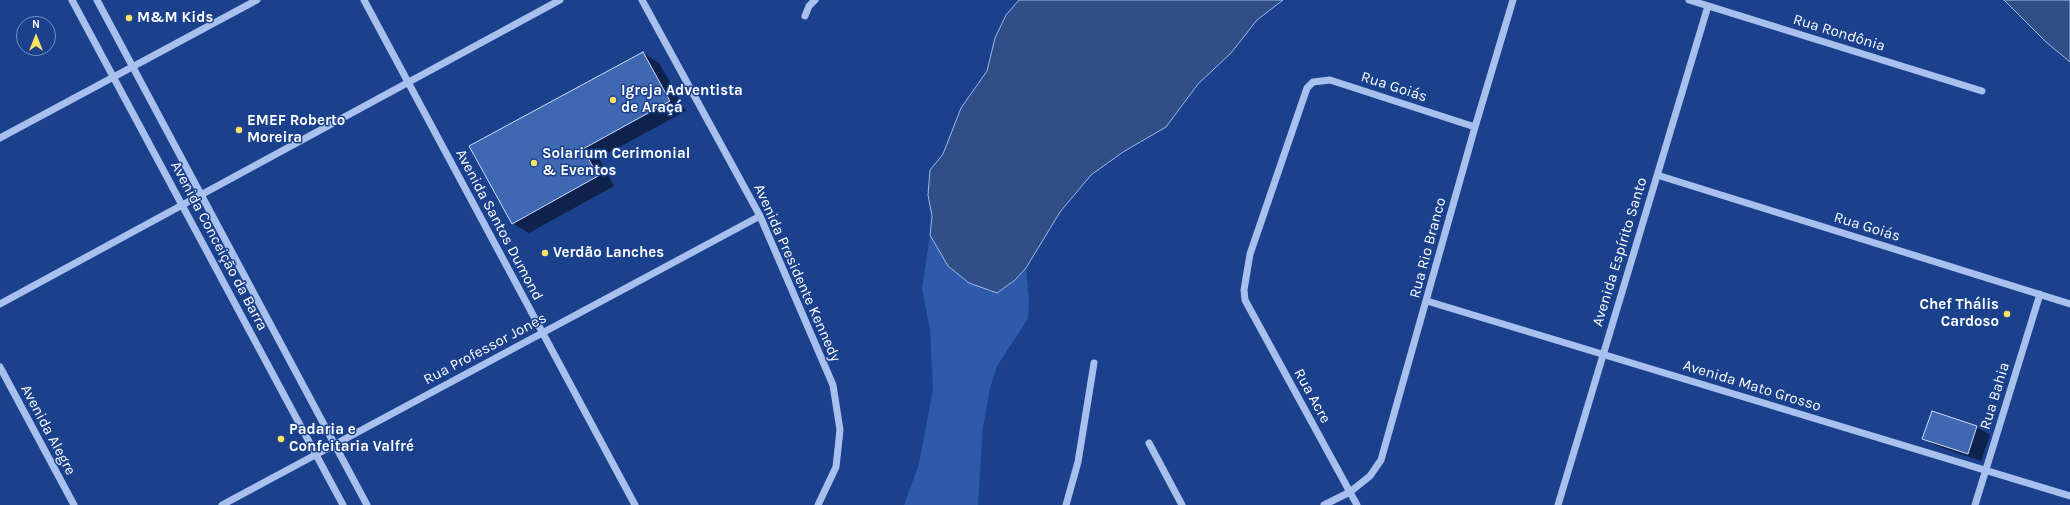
<!DOCTYPE html>
<meta charset="utf-8">
<style>
body{margin:0}
#map{position:relative;width:2070px;height:505px;overflow:hidden;background:#1b418d;font-family:Karla,sans-serif}
canvas{display:block}
.north{position:absolute;left:16px;top:16px;width:40px;height:40px;box-sizing:border-box;background:#1b418d;border:1px solid #768dbb;border-radius:50%;rotate:0deg;font-size:11px;font-weight:700;line-height:16px;text-align:center;color:#fff}
.north::after{content:'';display:block;margin:auto;width:14px;height:18px;background:#fee265;clip-path:polygon(50% 0,100% 100%,50% 72%,0 100%)}
</style>
<div id="map">
<canvas width="2070" height="505"></canvas>
<div class="north">N</div>
</div>
<script>
const ctx = document.querySelector('canvas').getContext('2d');
ctx.lineJoin = 'round';
function fill(path, color) { ctx.fillStyle = color; ctx.fill(path, 'evenodd'); }
const shape = rows => new Path2D(rows.map(r => 'M' + r).join(''));
function trace(path, color, width, dash) { ctx.strokeStyle = color; ctx.lineWidth = width; ctx.lineCap = dash ? 'butt' : 'round'; ctx.setLineDash(dash || []); ctx.stroke(path); }
function drawText(font, color, halo, rows, align = 'center') {
  ctx.font = font + ' Karla,sans-serif'; ctx.lineWidth = 3; ctx.setLineDash([]); ctx.textBaseline = 'middle'; ctx.strokeStyle = halo; ctx.fillStyle = color; for (const [text, x, y, turn = 0] of rows) {
    ctx.save(); ctx.translate(x, y); ctx.rotate((+turn || 0) * Math.PI / 180); ctx.textAlign = isNaN(turn) ? turn : align; if (halo) ctx.strokeText(text, 0, 0); ctx.fillText(text, 0, 0); ctx.restore();
  }
}
fill(shape([
 [930,235,948,266,969,283,997,293,1015,280,1026,268,1029,302,1028,319,997,366,990,388,983,427,978,505,904,505,919,464,933,389,930,330,922,289]
]), '#2f59ab');
const water = shape([
 [1019,0,1283,0,1257,20,1231,53,1198,84,1166,127,1123,152,1091,175,1060,212,1026,268,1015,280,997,293,969,283,948,266,930,235,932,216,928,195,930,170,943,154,961,108,987,71,995,38,1006,15,1019,0],
 [2004,0,2070,0,2070,62,2046,42,2004,0]
]);
fill(water, '#324e86');
trace(water, '#9bb9ef', 1);
fill(shape([
 [643,53,659,63,686,111,599,158,614,186,529,233,512,223],
 [1932,413,1977,427,1990,435,1981,461,1937,446,1924,439]
]), '#0007');
const building = shape([
 [643,52,670,101,583,149,598,176,512,224,469,146,643,52],
 [1932,411,1977,426,1968,454,1922,439,1932,411]
]);
fill(building, '#3f68b3');
trace(building, '#ceddfa', 1);
trace(shape([
 [72,0,343,505],
 [97,0,367,505],
 [364,0,635,505],
 [642,0,760,216,833,385,840,430,836,467,818,505],
 [1689,0,1982,91],
 [805,16,809,6,815,0],
 [0,138,257,0],
 [1657,175,2070,304],
 [1427,301,2070,496],
 [0,304,560,0],
 [0,367,74,505],
 [1149,443,1182,505],
 [222,505,760,216],
 [1066,505,1078,462,1094,363],
 [1324,505,1350,492,1370,476,1381,460,1475,127,1513,0],
 [1357,505,1245,300,1244,290,1250,254,1307,88,1313,82,1330,80,1475,127],
 [1558,505,1708,6],
 [1975,505,2040,294]
]), '#a8c0ed', 7);
for (const [x, y, r, color] of [
 [129,18,4,"#fee265"],
 [613,100,4,"#fee265"],
 [239,130,4,"#fee265"],
 [534,163,4,"#fee265"],
 [545,253,4,"#fee265"],
 [2007,314,4,"#fee265"],
 [281,439,4,"#fee265"]
]) { const dot = new Path2D(); dot.arc(x, y, r, 0, 2 * Math.PI); ctx.fillStyle = color; ctx.fill(dot); trace(dot, '#1b418d', 1.5); }
drawText('bold 15px', '#fff', '#1b418d', [
 ["M&M Kids",137,18],
 ["Igreja Adventista",621,91],
 ["de Araçá",621,108],
 ["EMEF Roberto",247,121],
 ["Moreira",247,138],
 ["Solarium Cerimonial",542,154],
 ["& Eventos",542,171],
 ["Verdão Lanches",553,253],
 ["Chef Thális",1999,305,"right"],
 ["Cardoso",1999,322,"right"],
 ["Padaria e",289,430],
 ["Confeitaria Valfré",289,447]
], 'left');
drawText('15px', '#fff', '#1b418d', [
 ["Rua Rondônia",1839,33,17],
 ["Rua Goiás",1394,87,18],
 ["Avenida Santos Dumond",499,225,62],
 ["Rua Goiás",1867,227,17],
 ["Avenida Conceição da Barra",219,246,62],
 ["Rua Rio Branco",1428,248,-75],
 ["Avenida Espírito Santo",1620,252,-73],
 ["Avenida Presidente Kennedy",797,273,66],
 ["Rua Professor Jones",485,349,-28],
 ["Avenida Mato Grosso",1752,386,17],
 ["Rua Acre",1312,396,61],
 ["Rua Bahia",1995,396,-73],
 ["Avenida Alegre",48,430,62]
]);
</script>
